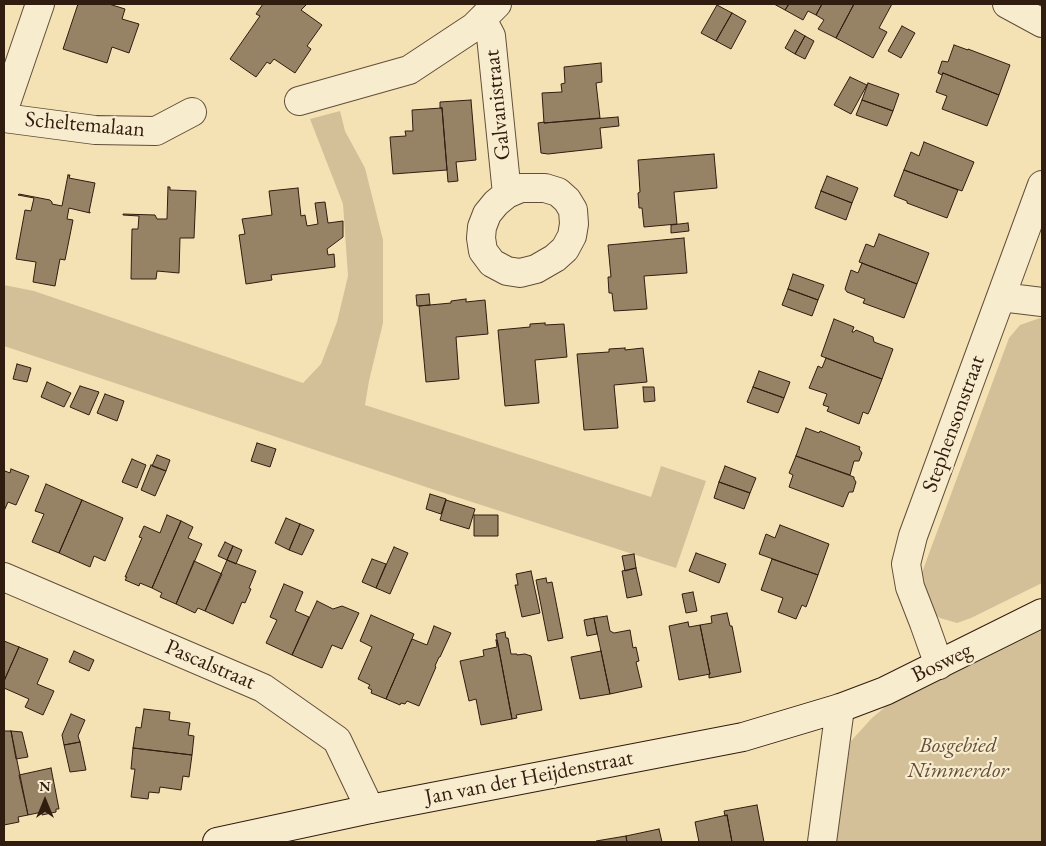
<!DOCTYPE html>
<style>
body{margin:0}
#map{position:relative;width:1046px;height:846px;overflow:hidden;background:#f4e2b5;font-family:"EB Garamond",serif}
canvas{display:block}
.frame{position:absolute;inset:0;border:5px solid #311c10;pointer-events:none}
.north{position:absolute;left:20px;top:776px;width:50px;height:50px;-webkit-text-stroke:4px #f8eccf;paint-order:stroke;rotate:0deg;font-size:14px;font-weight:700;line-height:20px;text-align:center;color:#311c10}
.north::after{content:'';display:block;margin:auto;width:18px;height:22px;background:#311c10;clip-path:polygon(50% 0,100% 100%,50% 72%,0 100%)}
</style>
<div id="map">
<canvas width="1046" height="846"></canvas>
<div class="frame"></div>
<div class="north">N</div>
</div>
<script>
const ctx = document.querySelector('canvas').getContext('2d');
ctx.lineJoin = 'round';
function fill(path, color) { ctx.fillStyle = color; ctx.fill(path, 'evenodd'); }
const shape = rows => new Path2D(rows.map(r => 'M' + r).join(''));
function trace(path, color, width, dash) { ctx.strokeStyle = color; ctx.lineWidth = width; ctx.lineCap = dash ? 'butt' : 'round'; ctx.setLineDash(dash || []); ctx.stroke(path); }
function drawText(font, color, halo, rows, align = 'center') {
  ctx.font = font + ' "EB Garamond",serif'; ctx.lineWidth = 4.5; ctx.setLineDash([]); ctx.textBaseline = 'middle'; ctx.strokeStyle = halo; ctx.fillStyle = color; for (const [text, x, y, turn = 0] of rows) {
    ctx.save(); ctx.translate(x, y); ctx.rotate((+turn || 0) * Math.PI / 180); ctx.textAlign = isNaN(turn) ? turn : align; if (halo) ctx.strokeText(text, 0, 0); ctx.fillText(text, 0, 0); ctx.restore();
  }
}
fill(shape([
 [340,111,345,131,365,168,383,240,383,323,369,381,365,405,651,497,661,466,706,481,676,568,438,491,4,346,4,285,34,291,303,383,321,364,337,322,348,276,343,204,310,119],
 [1040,318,1042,319,1042,583,971,618,957,623,940,618,928,609,921,575,1009,338,1020,325],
 [1042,626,1042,842,836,842,845,774,851,741,872,718,884,708,891,698]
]), '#d3c099');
const building = shape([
 [78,4,109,4,125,9,122,19,139,24,129,53,112,47,107,63,63,49,78,4],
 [263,4,304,4,306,5,301,10,322,25,307,46,311,49,295,73,274,59,270,64,267,62,256,77,230,59,260,16,256,14,263,4],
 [774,4,789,4,785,10,774,4],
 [789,4,822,4,816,15,808,11,803,20,785,10,789,4],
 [822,4,854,4,836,38,818,29,824,20,816,15,822,4],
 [854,4,892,4,879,28,887,32,873,58,836,38,854,4],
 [717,5,732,13,716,41,701,33,717,5],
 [732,13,746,21,731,49,716,41,732,13],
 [902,26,915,33,901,58,888,51,902,26],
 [795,30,805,36,795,54,785,48,795,30],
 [805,36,814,41,805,59,795,54,805,36],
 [954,45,968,50,968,49,1010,65,999,95,943,73,942,75,938,73,942,61,948,62,954,45],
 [601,63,602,82,596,83,600,118,544,123,542,93,562,92,561,84,565,83,564,67,601,63],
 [943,73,999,95,987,126,942,109,947,96,936,92,943,73],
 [850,77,867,85,851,114,834,105,850,77],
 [868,83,899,94,893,111,862,100,868,83],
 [471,100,476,160,456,162,458,181,448,182,442,108,440,108,440,102,471,100],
 [862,100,893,111,887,126,856,115,862,100],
 [442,108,447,170,393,174,390,137,406,136,405,131,413,131,412,110,442,108],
 [618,117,619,126,600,128,602,148,548,154,541,153,538,123,544,122,544,123,618,117],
 [924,142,974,162,962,191,904,170,911,152,919,156,924,142],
 [714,154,717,188,674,192,677,224,644,227,642,208,639,208,638,193,640,192,638,160,714,154],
 [904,170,958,190,947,218,907,203,907,201,894,196,904,170],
 [68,175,70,175,69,178,95,183,89,212,90,212,90,213,69,208,67,219,73,220,65,260,60,259,55,286,33,282,36,262,16,259,25,210,31,211,34,198,18,195,19,194,50,200,52,202,52,204,62,206,68,175],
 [827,176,858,188,852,203,821,191,827,176],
 [168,187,170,187,170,190,196,191,194,238,180,238,179,273,157,271,156,279,131,279,132,229,138,229,139,216,123,215,123,214,155,215,157,219,167,219,168,187],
 [298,188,301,216,305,215,307,226,318,224,315,203,325,202,328,223,343,221,343,237,327,249,328,255,334,254,335,267,271,275,272,280,246,284,239,235,245,234,242,219,272,215,269,191,298,188],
 [821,191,852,203,846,220,815,208,821,191],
 [688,223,689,231,671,233,671,225,688,223],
 [879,234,929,253,917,284,859,262,866,244,874,247,879,234],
 [684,238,687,273,644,276,647,309,614,311,612,293,609,293,608,277,611,277,608,245,684,238],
 [862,263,917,284,904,318,863,303,865,299,847,292,845,289,851,270,858,273,862,263],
 [793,274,824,285,818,300,788,289,793,274],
 [788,289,818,300,812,316,782,305,788,289],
 [429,294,430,305,417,306,416,295,429,294],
 [466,299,466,302,485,300,488,334,456,337,459,379,426,382,419,306,451,303,451,301,466,299],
 [834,319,854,327,852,332,854,332,856,330,873,337,874,342,893,349,882,379,821,356,834,319],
 [545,323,545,325,564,324,567,357,535,360,539,403,505,406,498,330,530,327,530,324,545,323],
 [625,348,625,350,643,348,647,382,614,385,618,428,584,430,577,354,609,352,609,349,625,348],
 [826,358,882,379,870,410,868,414,863,412,859,424,827,411,829,407,823,405,827,394,809,388,818,366,822,368,826,358],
 [17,364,31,368,27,382,13,379,17,364],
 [759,371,790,382,784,398,753,387,759,371],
 [47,382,71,393,64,407,41,397,47,382],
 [80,386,99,392,89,415,70,407,80,386],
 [643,387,654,387,655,401,644,402,643,387],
 [753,387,784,398,778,413,747,402,753,387],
 [105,394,124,401,117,421,97,413,105,394],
 [806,428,819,433,820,431,860,447,859,449,862,453,859,461,854,461,850,475,796,456,806,428],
 [257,443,276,449,270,467,251,461,257,443],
 [157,455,170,460,166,471,152,466,157,455],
 [796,456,854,477,854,479,856,482,853,492,849,492,843,507,789,487,793,475,789,473,796,456],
 [132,459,146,465,137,488,122,482,132,459],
 [151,465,166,471,155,496,141,490,151,465],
 [725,466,756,478,750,493,719,482,725,466],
 [11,469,29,476,16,505,8,502,4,511,4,474,5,471,10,473,11,469],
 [719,482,750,493,744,509,714,498,719,482],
 [46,484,82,500,59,553,32,542,44,514,35,511,46,484],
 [430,494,446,499,441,514,426,509,430,494],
 [82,500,123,518,105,561,94,556,90,567,59,553,82,500],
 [446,500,475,509,469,529,440,520,446,500],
 [167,515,181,521,152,588,140,583,139,586,125,580,127,577,125,577,142,538,139,537,144,526,160,533,167,515],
 [474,515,498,515,498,536,474,536,474,515],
 [286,518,300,524,289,550,275,543,286,518],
 [181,521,193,527,188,538,202,544,176,604,160,597,162,593,152,588,181,521],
 [300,524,314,530,302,555,289,550,300,524],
 [780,525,829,544,818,575,759,554,766,534,775,538,780,525],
 [225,542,233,546,227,560,218,556,225,542],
 [233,546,242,550,236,564,227,560,233,546],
 [394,547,408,553,390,594,376,588,394,547],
 [696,553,726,564,719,583,689,571,696,553],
 [634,554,636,568,625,571,622,556,634,554],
 [372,559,386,564,376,588,362,582,372,559],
 [772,559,818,575,806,607,802,605,796,619,778,612,783,598,761,590,772,559],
 [227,560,256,571,249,588,251,589,245,603,242,602,233,624,205,611,227,560],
 [194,561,222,574,205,611,198,608,195,613,176,604,194,561],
 [636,568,642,595,627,598,622,571,636,568],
 [531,571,540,613,522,617,515,585,518,585,516,574,531,571],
 [546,578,547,583,552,582,563,638,548,641,536,580,546,578],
 [284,584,303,592,295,611,309,617,292,655,266,643,277,620,270,617,284,584],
 [693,592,697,611,686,613,682,594,693,592],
 [317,601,333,609,342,606,359,613,342,649,332,645,322,668,292,655,317,601],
 [727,613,730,626,732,626,741,672,709,678,709,674,710,674,700,625,712,623,711,616,727,613],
 [371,615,414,634,386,699,371,693,372,690,368,688,370,685,358,679,372,647,360,641,371,615],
 [607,616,610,631,614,633,630,630,633,648,636,647,639,661,636,662,642,687,610,694,594,618,607,616],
 [594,618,597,634,587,636,584,620,594,618],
 [688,622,689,627,700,625,710,674,679,680,669,626,688,622],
 [434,626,451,633,440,657,439,657,435,666,436,667,419,706,407,701,405,704,401,703,400,705,386,699,412,639,427,645,434,626],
 [505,632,506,638,508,638,511,654,517,654,517,655,525,654,531,656,542,710,516,715,517,718,512,719,496,634,505,632],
 [496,640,497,640,512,719,481,725,476,699,469,701,460,661,484,656,483,650,497,647,496,640],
 [4,641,19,647,4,681,4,641],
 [19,647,48,659,37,684,54,691,43,715,25,707,29,699,4,688,4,681,19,647],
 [74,651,94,660,89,671,69,662,74,651],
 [601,651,610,694,580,699,571,657,601,651],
 [144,709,170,712,169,720,190,723,188,735,194,736,192,755,133,748,136,727,141,728,144,709],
 [71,714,85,720,78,736,80,742,64,745,62,735,71,714],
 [4,731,11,731,28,815,18,817,19,822,4,825,4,731],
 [11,731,22,732,28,757,16,759,11,731],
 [80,742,86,770,70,772,64,745,80,742],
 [133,748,192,755,189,777,183,776,181,790,160,787,159,793,149,792,148,799,131,797,135,769,131,769,133,748],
 [51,768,59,809,56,809,56,812,42,815,42,812,28,815,19,775,51,768],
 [757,805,764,842,732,842,727,815,725,816,724,811,757,805],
 [727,815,732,842,699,842,695,822,727,815],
 [659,829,662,842,627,842,626,836,659,829],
 [626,836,627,842,596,842,596,841,626,836]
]);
fill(building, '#968366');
trace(building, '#311c10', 1);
const street = shape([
 [1007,4,1042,23],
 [482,19,491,36,507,194,496,203,487,214,482,227,481,238,483,251,492,263,507,271,520,273,536,269,555,258,565,249,572,236,574,224,573,210,567,200,558,192,545,188,521,188,507,194],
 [299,101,409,70,474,27,497,4],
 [4,109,40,4],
 [4,118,95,130,156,131,192,112],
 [1001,297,1042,302],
 [4,577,263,688,337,740,370,809],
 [939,665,924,623,910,587,906,564,913,536,1042,185],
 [822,842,840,708]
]);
const secondary = shape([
 [217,842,370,809,743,737,840,708,885,691,1042,613]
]);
trace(street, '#624e39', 30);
trace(secondary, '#311c10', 30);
trace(street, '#f8eccf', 28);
trace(secondary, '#f8eccf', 28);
drawText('22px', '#311c10', '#f8eccf', [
 ["Galvanistraat",498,105,-96],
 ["Scheltemalaan",85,125,5],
 ["Stephensonstraat",954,424,-70],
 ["Bosweg",942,663,-26],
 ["Pascalstraat",210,665,23],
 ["Jan van der Heijdenstraat",529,778,-11]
]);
drawText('italic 22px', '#624d39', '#f8eccf', [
 ["Bosgebied",958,746],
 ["Nimmerdor",958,771]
]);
</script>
